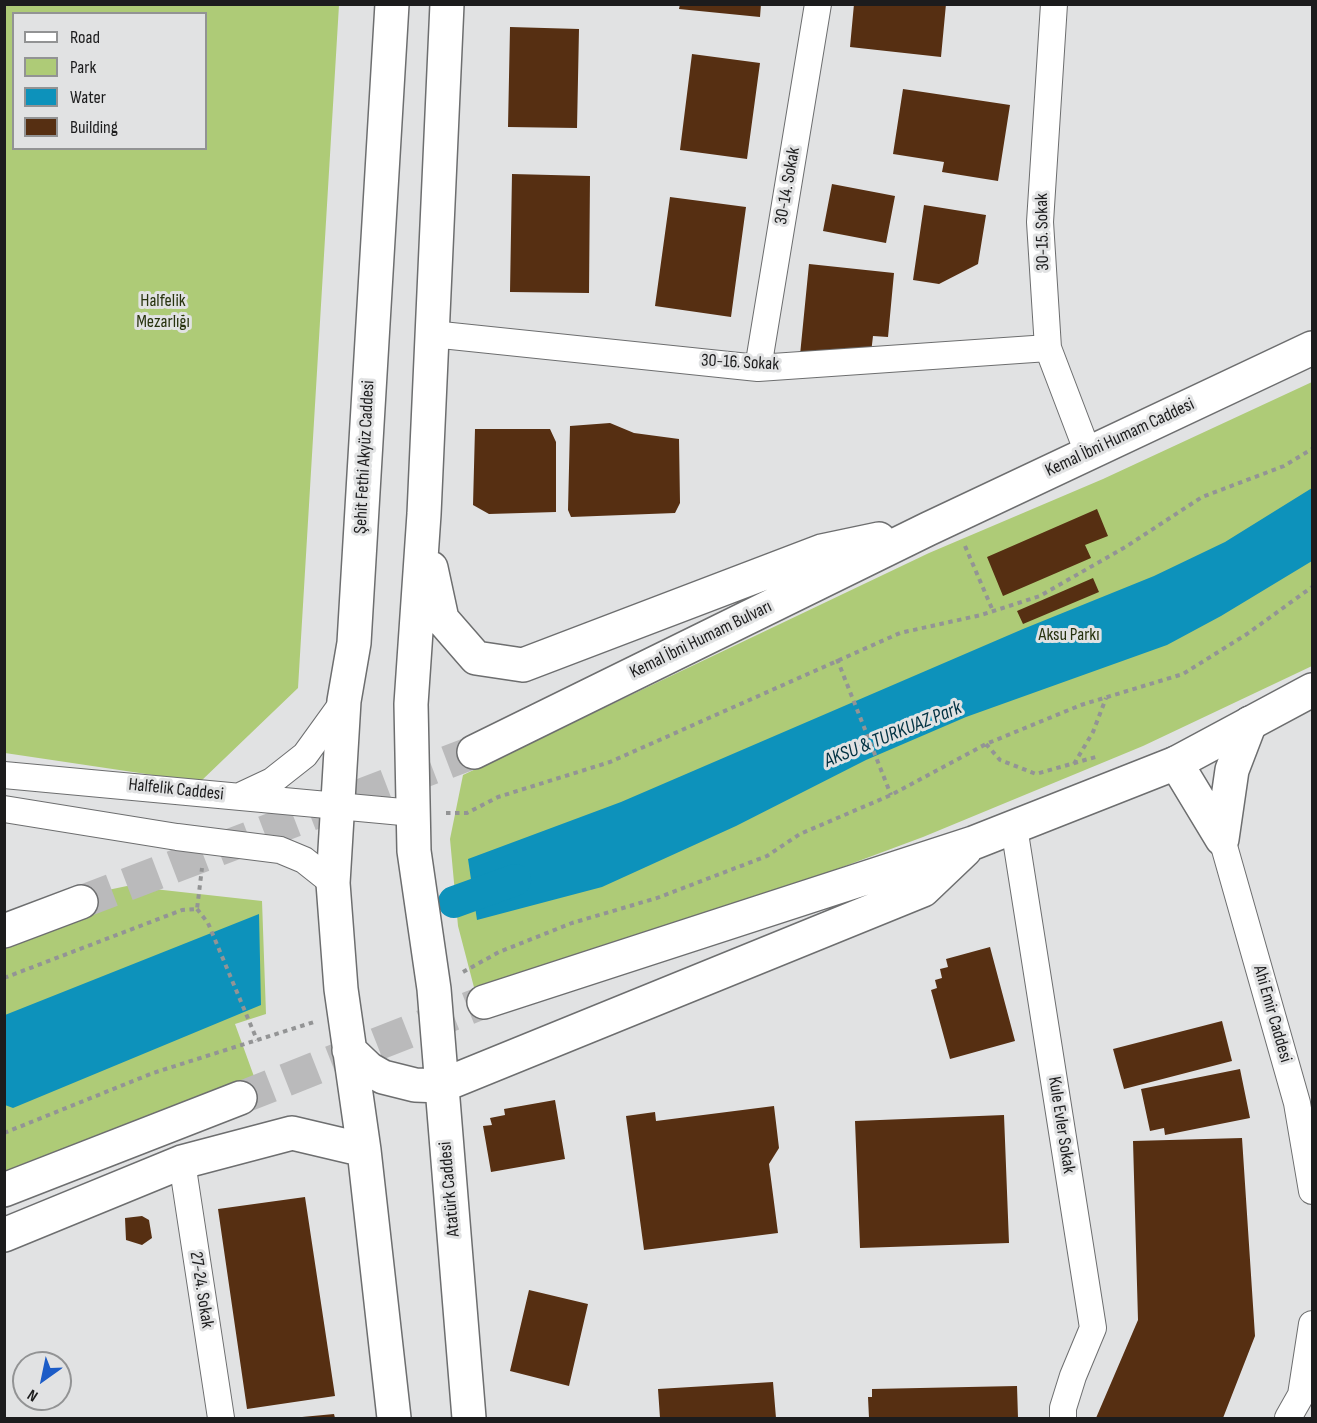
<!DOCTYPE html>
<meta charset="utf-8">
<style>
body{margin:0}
#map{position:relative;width:1317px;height:1423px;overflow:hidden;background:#e1e2e3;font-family:"Sofia Sans Condensed",sans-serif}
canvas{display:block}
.frame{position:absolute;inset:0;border:6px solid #1c1c1d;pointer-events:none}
.legend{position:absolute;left:12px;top:12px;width:195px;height:138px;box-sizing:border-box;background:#e1e2e3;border:2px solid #929394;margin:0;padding:8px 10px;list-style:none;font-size:18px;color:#1c1c1d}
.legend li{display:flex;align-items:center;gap:12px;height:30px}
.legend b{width:30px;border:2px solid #929394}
.north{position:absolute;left:12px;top:1351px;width:60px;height:60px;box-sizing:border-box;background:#e1e2e3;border:2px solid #929394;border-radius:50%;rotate:213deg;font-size:16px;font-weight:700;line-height:24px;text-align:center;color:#1c1c1d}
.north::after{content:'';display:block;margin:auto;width:21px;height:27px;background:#1c5cc7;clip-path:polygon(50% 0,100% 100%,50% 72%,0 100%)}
</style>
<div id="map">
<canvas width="1317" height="1423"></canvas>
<div class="frame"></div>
<ul class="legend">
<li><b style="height:8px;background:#fff"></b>Road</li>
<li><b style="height:16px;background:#aecb77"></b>Park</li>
<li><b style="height:16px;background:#0d92bb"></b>Water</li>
<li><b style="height:16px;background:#562f12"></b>Building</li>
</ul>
<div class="north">N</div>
</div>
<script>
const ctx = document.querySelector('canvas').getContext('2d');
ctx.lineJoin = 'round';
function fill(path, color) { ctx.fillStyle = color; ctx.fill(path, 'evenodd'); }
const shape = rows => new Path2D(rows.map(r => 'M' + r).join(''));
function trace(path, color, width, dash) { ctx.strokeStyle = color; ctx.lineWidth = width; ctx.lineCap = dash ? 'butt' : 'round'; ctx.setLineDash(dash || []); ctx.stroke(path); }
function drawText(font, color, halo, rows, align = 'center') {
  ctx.font = font + ' "Sofia Sans Condensed",sans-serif'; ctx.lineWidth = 6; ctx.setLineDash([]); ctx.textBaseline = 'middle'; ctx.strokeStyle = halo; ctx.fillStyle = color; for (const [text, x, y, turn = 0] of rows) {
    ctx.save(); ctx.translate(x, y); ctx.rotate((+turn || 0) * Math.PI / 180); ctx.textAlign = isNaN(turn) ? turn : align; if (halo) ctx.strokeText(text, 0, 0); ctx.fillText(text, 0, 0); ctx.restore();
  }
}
fill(shape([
 [5,5,339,5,298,688,200,782,5,753],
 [14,14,206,14,206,148,14,148],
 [1312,382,1312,666,1143,746,923,837,711,916,476,995,458,926,450,839,463,775,929,553,1103,479],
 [127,886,262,901,266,1014,235,1024,256,1082,5,1171,5,947,87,917,79,896]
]), '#aecb77');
fill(shape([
 [1312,488,1312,561,1221,616,1167,645,966,717,866,760,736,826,602,887,477,920,468,859,621,802,1023,629,1154,576,1225,542],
 [259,914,261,1005,13,1108,5,1105,5,1015]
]), '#0d92bb');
trace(shape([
 [454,902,515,880]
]), '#0d92bb', 32);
fill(shape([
 [680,4,761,4,760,17,679,9],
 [854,4,946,4,941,57,850,47],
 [510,27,579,29,577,128,508,127],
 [692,54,760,63,747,159,680,150],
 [903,89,1010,105,998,181,942,172,944,162,893,154],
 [512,174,590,176,589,293,510,292],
 [832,184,895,196,886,243,823,231],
 [670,197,746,207,731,317,655,306],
 [924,205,986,215,978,264,939,284,913,280],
 [809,264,894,273,888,337,873,336,871,353,800,355],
 [610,423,634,433,679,439,680,503,675,513,571,517,568,510,570,426],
 [475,429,550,429,556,442,556,512,489,514,473,505],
 [1097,509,1108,536,1085,545,1091,558,1003,596,987,557],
 [1093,578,1099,592,1023,624,1017,611],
 [990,947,1015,1041,950,1059,931,990,937,988,935,980,942,978,940,969,948,967,946,959],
 [1222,1021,1232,1061,1124,1089,1113,1049],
 [1240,1069,1250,1118,1165,1135,1164,1128,1150,1131,1141,1089],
 [555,1100,565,1159,491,1172,483,1126,492,1125,490,1118,505,1115,504,1109],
 [774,1106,779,1148,769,1164,778,1233,644,1250,626,1116,655,1112,656,1121],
 [1004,1115,1009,1243,860,1248,855,1121],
 [1242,1138,1255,1336,1223,1418,1096,1418,1138,1320,1133,1141],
 [305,1197,335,1396,247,1409,218,1209],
 [142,1216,149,1220,152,1238,142,1245,126,1240,125,1218],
 [529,1290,588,1304,569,1386,510,1371],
 [773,1382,776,1418,660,1418,658,1389],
 [1017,1386,1018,1418,869,1418,868,1397,872,1397,872,1389],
 [334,1414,335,1418,302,1418,302,1417]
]), '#562f12');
trace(shape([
 [81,902,474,752],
 [240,1098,484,1002]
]), '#bababb', 33, [33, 16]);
const street = shape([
 [1054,4,1040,222,1048,348,1088,453],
 [432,334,758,368,1048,348],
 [758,368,818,4],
 [4,775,413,813],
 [240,796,272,781,305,755,344,701],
 [4,809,177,837,280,850,304,860,333,883],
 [1014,827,1093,1328,1073,1376,1063,1408,1063,1418],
 [1222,839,1297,1103,1312,1191],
 [182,1162,221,1418],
 [1288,1418,1301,1395,1312,1324]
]);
const secondary = shape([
 [1176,763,1222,839],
 [1222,839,1232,770,1250,723]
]);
const primary = shape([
 [392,4,354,643,344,701,333,883,341,989,364,1150,394,1418],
 [447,4,424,514,411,704,414,851,434,989,469,1418],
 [431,568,442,619,476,658,523,665,822,551,879,539],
 [474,752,928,529,1312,348],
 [4,931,81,902],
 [484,1002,973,843,1176,763,1312,690],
 [349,1050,369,1069,383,1077,415,1085,441,1086,923,890,965,850],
 [4,1190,240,1098],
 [4,1235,182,1162,292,1133,364,1150]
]);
trace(street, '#6d6e6f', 28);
trace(secondary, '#6d6e6f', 36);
trace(primary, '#6d6e6f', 36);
trace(shape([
 [965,546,993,611],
 [837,659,891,795],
 [986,744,1000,760,1036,774,1099,756],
 [1074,764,1093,732,1106,698],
 [446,813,467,813,498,797,610,762,900,633,981,615,1040,596,1127,546,1202,497,1284,466,1312,449],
 [197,909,208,923,257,1040],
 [463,972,499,952,572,923,657,898,767,856,800,834,891,795,986,744,1081,705,1183,674,1247,634,1312,587],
 [4,978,182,910,197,909,202,868],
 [4,1133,153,1073,314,1022]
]), '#939495', 4, [4.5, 4.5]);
trace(street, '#fff', 26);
trace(secondary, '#fff', 33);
trace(primary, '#fff', 33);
drawText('18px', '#1c1c1d', '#e1e2e3', [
 ["30-14. Sokak",788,186,-80],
 ["30-15. Sokak",1043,232,-91],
 ["30-16. Sokak",740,363,3],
 ["Kemal İbni Humam Caddesi",1120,438,-25],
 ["Şehit Fethi Akyüz Caddesi",365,457,-87],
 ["Kemal İbni Humam Bulvarı",701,640,-26],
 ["Halfelik Caddesi",176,790,6],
 ["Ahi Emir Caddesi",1272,1014,74],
 ["Kule Evler Sokak",1061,1125,81],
 ["Atatürk Caddesi",450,1189,-95],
 ["27-24. Sokak",201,1290,81]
]);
drawText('18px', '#28330f', '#e1e2e3', [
 ["Halfelik",163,301],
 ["Mezarlığı",163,322],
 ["Aksu Parkı",1069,635]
]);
drawText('italic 20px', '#003142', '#e1e2e3', [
 ["AKSU & TURKUAZ Park",893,735,-22]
]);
</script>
